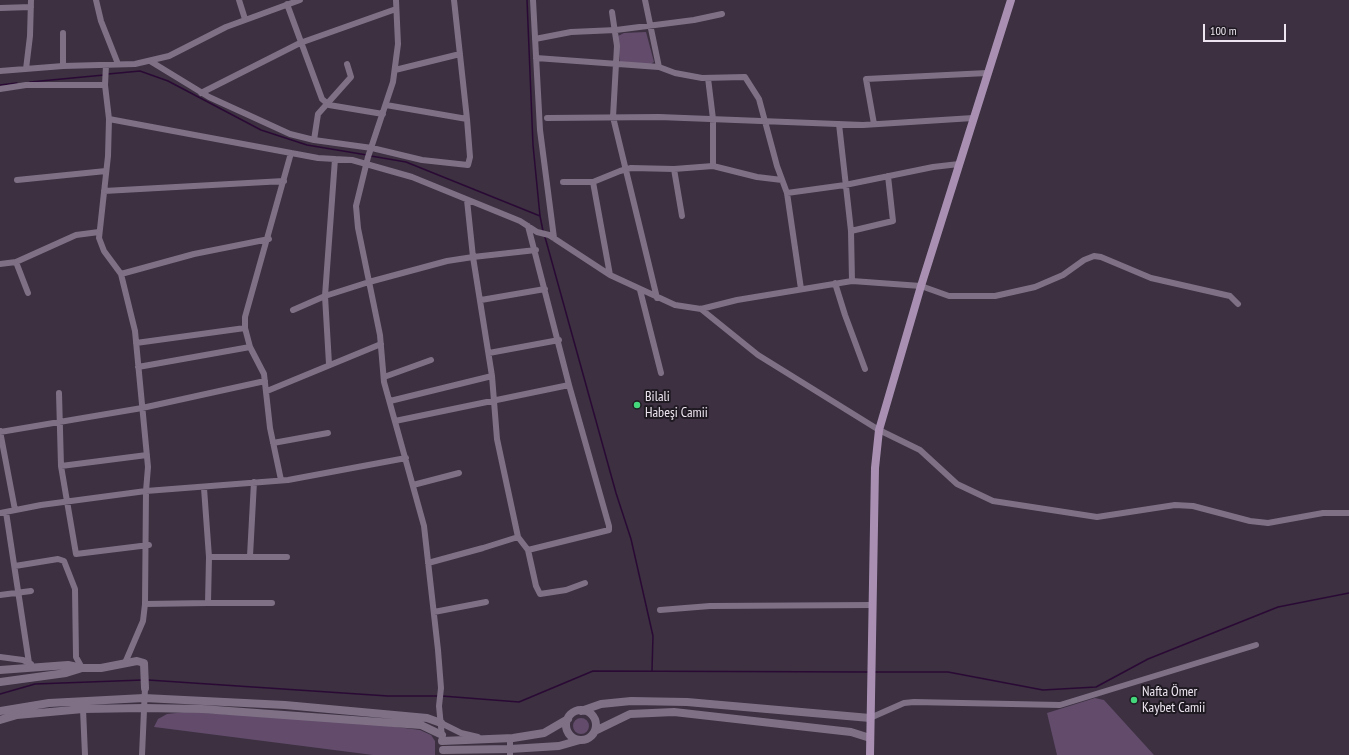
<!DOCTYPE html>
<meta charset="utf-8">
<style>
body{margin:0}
#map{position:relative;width:1349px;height:755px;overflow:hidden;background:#3c3041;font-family:"PT Sans Narrow",sans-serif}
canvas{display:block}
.scale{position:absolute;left:1203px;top:24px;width:83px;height:18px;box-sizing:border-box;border:2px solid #ede5f0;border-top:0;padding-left:5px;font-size:12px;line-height:14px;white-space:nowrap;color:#ede5f0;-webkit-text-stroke:3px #1f1a22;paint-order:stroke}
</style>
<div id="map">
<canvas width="1349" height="755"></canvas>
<div class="scale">100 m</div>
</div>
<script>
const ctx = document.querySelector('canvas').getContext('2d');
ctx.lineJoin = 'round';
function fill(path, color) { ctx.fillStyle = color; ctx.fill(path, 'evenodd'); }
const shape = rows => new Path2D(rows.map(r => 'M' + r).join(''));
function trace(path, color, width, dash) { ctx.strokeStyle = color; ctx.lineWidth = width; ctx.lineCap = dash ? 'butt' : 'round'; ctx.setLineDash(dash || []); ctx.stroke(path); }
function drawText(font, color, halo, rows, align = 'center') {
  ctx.font = font + ' "PT Sans Narrow",sans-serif'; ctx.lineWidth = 4; ctx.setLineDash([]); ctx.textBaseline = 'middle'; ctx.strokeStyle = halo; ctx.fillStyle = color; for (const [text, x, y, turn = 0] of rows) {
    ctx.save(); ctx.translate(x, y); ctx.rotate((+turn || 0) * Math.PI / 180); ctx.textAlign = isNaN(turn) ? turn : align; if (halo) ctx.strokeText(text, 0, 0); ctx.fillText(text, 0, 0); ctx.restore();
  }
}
fill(shape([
 [646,32,654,62,651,64,620,63,618,36,624,33],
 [1095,698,1104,700,1154,755,1057,755,1047,713],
 [185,712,350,721,420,730,431,735,435,741,435,755,373,755,154,727,158,719,167,714],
 '573 726a8 8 0 1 1 16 0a8 8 0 1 1-16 0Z'
]), '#624b6b');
trace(shape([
 [527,0,533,145,540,216,543,231],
 [108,74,140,71,168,81,261,130,307,145,367,155],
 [30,82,104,75],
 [0,85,17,83],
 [371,156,406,162,540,216],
 [545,237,616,493,631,539,653,636,652,670],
 [875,672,948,672,1043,690,1096,687,1148,659,1278,607,1349,593],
 [148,680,388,696,438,696],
 [0,694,35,684,143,680],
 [442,696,519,702,593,671,869,672]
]), '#2a0a35', 1.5);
trace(shape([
 [96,0,101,21,118,64],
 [239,0,245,19],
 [396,0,398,44,393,82,368,157,356,206,358,228,380,335,384,382,424,526,438,650,441,688,439,706,442,737],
 [533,0,540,130,554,238],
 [645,0,659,67],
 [287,4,322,99,329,105,383,114],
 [0,8,31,7],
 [612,12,617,46,613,117,657,298],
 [63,33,63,66],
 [535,39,571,32,616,30,694,20,722,14],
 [536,58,659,67,675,73,702,78,745,77,759,99,777,166,787,193,801,289],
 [150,61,209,97,290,134,314,140,372,148,422,160,468,165,470,157,467,119,454,0],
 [106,65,105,85,109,119,108,156,99,238,104,251,121,274,135,331,148,467,146,491,145,604],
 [26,69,30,36,31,0],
 [395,70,460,54],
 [0,71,63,66,135,64,169,56,226,27,300,0],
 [708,78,713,119,713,166],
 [0,89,26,85,105,85],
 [201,93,300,43,396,9],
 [386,105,467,119],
 [547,118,659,117,863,125,973,118],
 [109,119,318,158,352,160,412,177,520,221,537,232,549,235,610,275,675,305,701,309,737,300,852,281,921,286,949,296,995,296,1035,287,1063,275,1084,260,1094,256,1101,257,1151,278,1230,296,1238,304],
 [839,124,851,231,852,281],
 [874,124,866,79,987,73],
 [314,140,318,114,351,77,347,64],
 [674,169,682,216],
 [17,180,106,171],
 [563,182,593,182,620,171,631,168,674,169,713,166,757,177,782,180],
 [593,182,610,275],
 [104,191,284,181],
 [787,193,845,185,933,167,959,164],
 [467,200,473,257,492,376,497,439,518,537,528,550,536,586,540,594,566,590,585,583],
 [528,226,569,385],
 [851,231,893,221,888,176],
 [16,262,28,293],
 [0,264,16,262,76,235,99,232],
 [121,274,194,254,269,239],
 [835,283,845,315,865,369],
 [640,290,661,373],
 [481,300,545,289],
 [701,309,758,355,879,430,920,450,957,484,993,501,1097,517,1175,505,1193,506,1250,521,1268,523,1323,513,1349,513],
 [293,310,325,296,369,282,447,261,473,257,536,250],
 [136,343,245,328],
 [489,353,559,340],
 [329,364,325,296,335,159],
 [138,367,250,347],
 [384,377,431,360],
 [267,391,381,344],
 [59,393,61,466,76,554,149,545],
 [390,401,492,376],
 [395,421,569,385,609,526,609,530,528,550],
 [0,431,15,510],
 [0,432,142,408,265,381],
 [273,443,328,433],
 [61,466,147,455],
 [281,480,270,428,264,374,250,347,245,328,245,317,291,153],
 [413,485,459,473],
 [204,488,209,557,208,603,272,603],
 [6,512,29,663],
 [0,513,41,505,146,491,288,480,406,458],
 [250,556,254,482],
 [209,557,287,557],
 [428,563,483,548,518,537],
 [15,566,58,559,64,561,75,589,76,657,82,668],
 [0,595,31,591],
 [660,610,710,606,872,605],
 [434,612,486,602],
 [0,657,23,660,31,664],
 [125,663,143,621,145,604,208,603],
 [83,709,85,755],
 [870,718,904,703,914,702,1060,705,1256,645],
 [441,723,461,733,478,737],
 [510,738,510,755],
 [142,755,145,688]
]), '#7f7086', 6);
trace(shape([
 [0,670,68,665,82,668,101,668,137,661,144,663,145,688],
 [0,682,66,673,79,669],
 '566 725a15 15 0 1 1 30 0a15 15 0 1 1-30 0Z',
 [0,711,49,703,144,698,285,705,427,718,441,723],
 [581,711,601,704,631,701,687,702,870,718],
 [0,720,17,715,83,709,144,708,202,709,421,725,442,735],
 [595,731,630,714,674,712,851,732,870,738],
 [442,741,513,738,544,733,568,719],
 [443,750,510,749,559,746,580,740]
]), '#7f7086', 8);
trace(shape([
 [870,755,875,468,879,430,921,286,1011,0]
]), '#a990b3', 8);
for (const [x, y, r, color] of [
 [637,405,4,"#44d77b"],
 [1134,700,4,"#44d77b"]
]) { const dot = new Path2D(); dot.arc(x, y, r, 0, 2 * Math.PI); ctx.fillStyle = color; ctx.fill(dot); trace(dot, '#1f1a22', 1.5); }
drawText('14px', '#ede5f0', '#1f1a22', [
 ["Bilali",645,397],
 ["Habeşi Camii",645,413],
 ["Nafta Ömer",1142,692],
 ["Kaybet Camii",1142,708]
], 'left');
</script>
